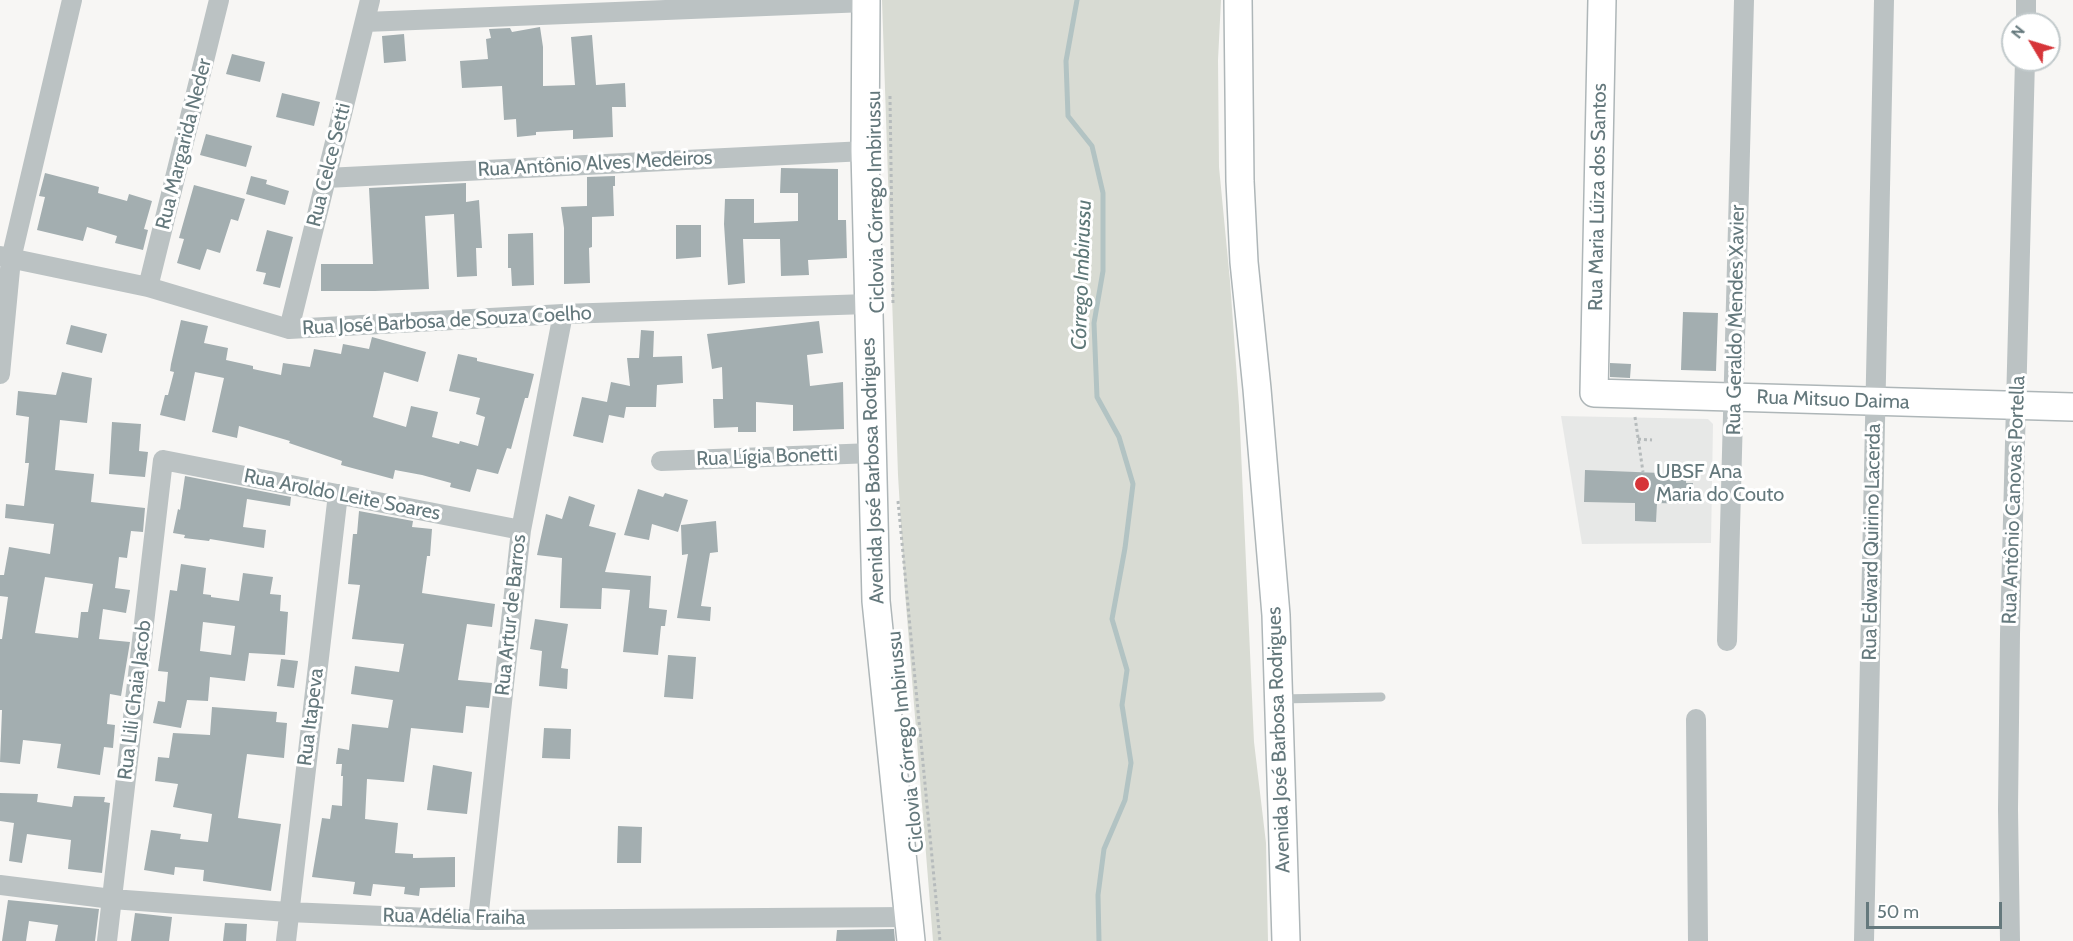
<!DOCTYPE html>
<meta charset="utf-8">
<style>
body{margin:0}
#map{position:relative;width:2073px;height:941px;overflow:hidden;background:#f7f6f4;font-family:Cabin,sans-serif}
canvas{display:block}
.north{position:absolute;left:2001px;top:12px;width:60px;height:60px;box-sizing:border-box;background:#fff;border:2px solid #c1c9cb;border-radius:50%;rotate:308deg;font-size:16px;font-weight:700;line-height:24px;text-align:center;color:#64787c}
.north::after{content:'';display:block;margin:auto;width:21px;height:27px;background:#d63539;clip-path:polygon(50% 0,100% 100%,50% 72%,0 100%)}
.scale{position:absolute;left:1866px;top:902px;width:136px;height:27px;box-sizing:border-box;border:3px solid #64787c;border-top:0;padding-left:8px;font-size:18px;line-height:21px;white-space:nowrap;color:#64787c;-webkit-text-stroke:4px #fff;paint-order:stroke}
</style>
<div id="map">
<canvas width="2073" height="941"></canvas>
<div class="north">N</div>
<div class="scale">50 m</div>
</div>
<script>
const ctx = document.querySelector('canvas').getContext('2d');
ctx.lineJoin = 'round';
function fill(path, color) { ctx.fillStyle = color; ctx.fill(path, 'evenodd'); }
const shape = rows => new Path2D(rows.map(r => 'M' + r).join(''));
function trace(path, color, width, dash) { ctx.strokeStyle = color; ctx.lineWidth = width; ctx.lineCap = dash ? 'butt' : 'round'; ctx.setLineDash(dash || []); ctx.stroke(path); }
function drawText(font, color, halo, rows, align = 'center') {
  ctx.font = font + ' Cabin,sans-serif'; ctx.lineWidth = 6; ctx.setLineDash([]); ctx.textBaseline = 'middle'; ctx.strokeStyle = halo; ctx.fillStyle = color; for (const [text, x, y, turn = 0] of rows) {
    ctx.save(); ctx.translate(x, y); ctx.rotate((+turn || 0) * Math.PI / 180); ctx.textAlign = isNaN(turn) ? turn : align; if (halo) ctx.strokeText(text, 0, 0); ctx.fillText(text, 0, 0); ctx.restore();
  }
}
fill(shape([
 [1561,416,1708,419,1713,424,1711,543,1582,544]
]), '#e7e8e7');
fill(shape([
 [882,0,1221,0,1218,60,1219,167,1230,281,1239,406,1254,742,1266,843,1268,941,933,941,905,592,898,475]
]), '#d8dbd3');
trace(shape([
 [1077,0,1066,61,1068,116,1092,146,1103,193,1103,271,1094,323,1097,397,1119,437,1133,484,1125,548,1112,619,1127,670,1122,705,1131,763,1125,800,1104,849,1098,895,1099,941]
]), '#b2c3c3', 5);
fill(shape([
 [540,27,543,47,543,86,575,85,571,37,592,35,596,85,625,83,626,107,612,107,613,137,573,139,573,130,536,132,536,135,517,137,516,119,504,120,502,86,462,88,460,61,488,59,486,39,491,38,489,29,510,28,512,32],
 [404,34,406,61,384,63,382,36],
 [232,54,265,62,260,82,226,74],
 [282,93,320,102,314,126,276,117],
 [206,134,252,146,246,167,200,155],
 [781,168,838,169,838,220,846,220,847,258,808,260,809,275,781,276,780,239,743,239,745,283,728,285,724,224,725,199,754,199,754,223,798,221,798,193,780,193],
 [45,173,99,187,98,193,127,201,129,194,152,201,144,229,148,230,143,250,115,243,117,236,87,227,83,241,37,230,45,197,39,196],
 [251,176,267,180,266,184,289,191,285,205,246,194],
 [615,176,615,186,613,186,614,216,592,217,592,247,589,248,590,283,564,284,564,228,561,207,587,206,587,177],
 [466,183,466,202,479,200,482,248,476,248,477,276,457,277,454,214,425,216,429,289,375,291,321,291,321,264,373,264,369,188],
 [194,185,245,199,238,221,231,219,220,253,207,249,200,270,177,263,184,239,179,238],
 [676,225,701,225,701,257,676,259],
 [267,230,293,237,280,288,263,284,266,273,256,271],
 [533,233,534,285,512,286,511,268,508,268,508,234],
 [1683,312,1718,313,1716,371,1681,370],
 [181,320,208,326,204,343,228,348,226,360,253,366,253,369,281,375,283,363,310,367,314,349,341,354,343,344,369,349,372,337,426,352,418,382,384,372,373,417,406,427,411,406,438,412,432,437,459,444,460,441,478,446,485,417,476,414,480,398,449,391,458,354,477,358,477,361,534,374,528,398,525,398,511,449,507,448,498,474,477,469,470,492,450,487,451,483,422,475,395,470,393,479,341,465,342,461,289,443,290,441,239,426,237,438,212,432,224,378,195,372,185,421,160,415,165,395,168,395,174,372,170,371,171,364],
 [819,321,823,353,807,355,810,386,843,382,844,429,793,431,793,405,756,402,756,432,738,432,738,427,714,428,713,399,723,399,722,367,712,369,707,334],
 [71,325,107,334,102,353,66,344],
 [641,330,654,331,653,357,682,356,683,383,657,385,656,407,626,407,624,418,609,415,603,443,573,436,582,397,607,402,611,382,630,386,627,358,639,358],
 [1610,363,1631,364,1630,378,1610,377],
 [62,372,92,378,87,423,60,420,55,470,94,474,91,502,145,508,143,532,131,531,127,558,119,557,115,588,130,590,126,613,103,609,99,639,130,642,121,696,110,694,107,724,115,725,113,748,104,747,100,775,57,768,61,744,23,740,20,764,0,762,2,710,0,710,0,639,2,639,8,597,0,596,0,575,4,575,9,547,50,554,54,524,5,518,6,504,24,506,29,463,25,463,29,417,16,415,18,391,56,395],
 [45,577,93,584,88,612,81,612,78,638,35,633],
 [112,422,141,424,139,451,148,452,145,477,109,474],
 [1585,470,1686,474,1686,483,1693,483,1692,504,1657,503,1656,522,1635,521,1635,503,1584,502],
 [185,476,291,497,290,506,247,499,243,527,266,530,264,548,210,539,209,541,184,538,185,535,173,533,178,509,180,510],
 [638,489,663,497,665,493,688,500,678,532,652,524,649,540,624,535],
 [569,496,595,505,589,526,616,533,605,572,651,576,649,608,667,610,665,626,661,626,658,655,623,652,630,590,602,588,601,609,560,608,562,558,537,555,546,514,562,519],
 [359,511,413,521,412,527,432,529,430,556,427,556,422,593,495,604,492,627,467,624,458,680,492,683,489,708,466,706,463,733,411,728,404,782,367,779,365,819,398,823,395,853,413,854,413,858,455,857,455,887,420,888,419,896,404,894,405,887,373,884,371,896,353,894,355,882,312,877,322,818,330,819,332,805,342,806,343,776,341,776,342,764,336,764,338,748,349,750,352,724,388,728,393,700,351,694,355,666,399,672,404,644,352,639,360,585,348,584,353,534,357,534],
 [716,521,718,552,710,553,701,606,711,607,710,621,677,618,688,554,682,555,681,525],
 [181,564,206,568,203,594,211,595,211,597,239,601,243,573,273,577,270,594,281,595,280,611,288,612,285,655,249,653,245,681,210,677,208,701,187,700,181,728,153,723,158,701,165,702,168,672,158,671,170,590,177,591],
 [203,622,235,626,231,655,200,651],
 [535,619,568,624,561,668,568,669,567,689,539,686,542,651,530,649],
 [668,655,696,657,693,699,664,697],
 [281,659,298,661,294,688,277,686],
 [212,707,277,712,276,722,287,723,284,758,247,754,238,818,281,824,271,891,203,881,204,870,175,867,174,875,144,870,151,830,181,834,180,839,208,842,212,814,173,807,178,784,155,781,158,757,169,758,173,733,210,735],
 [544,728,571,729,570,759,542,758],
 [433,765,472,772,467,814,427,810],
 [0,793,38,794,37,802,72,807,74,796,105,797,104,802,110,803,102,873,68,869,71,840,27,834,22,863,9,861,14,823,0,821],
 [618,826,642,827,641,863,617,863],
 [8,900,99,909,95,941,55,941,58,925,29,921,26,941,2,941],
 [135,913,172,917,169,941,131,941],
 [225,923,247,924,246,941,223,941],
 [894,929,895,941,836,941,837,930]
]), '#a3aeb0');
const secondary = shape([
 [866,0,865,151,876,601,911,941],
 [1238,0,1240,181,1244,262,1257,389,1276,615,1286,941],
 [1602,0,1594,393,2073,407]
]);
trace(secondary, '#aeb6b8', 30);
trace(shape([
 [890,96,893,305],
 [1635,417,1643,472],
 [1638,439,1652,440],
 [898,501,940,941]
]), '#b6bbbc', 3, [3, 3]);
trace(shape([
 [1280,699,1381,697]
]), '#bbc2c3', 9);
trace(shape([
 [365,22,866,2],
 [2026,24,2026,0],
 [326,178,865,151],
 [0,256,148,287,289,329,563,314,868,304],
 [148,287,219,0],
 [289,329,370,0],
 [0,374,11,259,72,0],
 [661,461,873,453],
 [1727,641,1744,0],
 [1696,719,1698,941],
 [0,885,112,899,288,912,478,920,909,917],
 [478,920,521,530,563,314],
 [107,941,163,460,521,530],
 [286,941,338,494],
 [1864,941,1884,0],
 [2010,941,2008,809,2010,634,2025,60]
]), '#bbc2c3', 20);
trace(secondary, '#fff', 27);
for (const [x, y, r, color] of [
 [1642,484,8,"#d63539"]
]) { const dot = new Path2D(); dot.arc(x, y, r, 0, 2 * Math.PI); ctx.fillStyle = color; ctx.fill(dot); trace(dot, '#fff', 2); }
drawText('20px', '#64787c', '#fff', [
 ["Rua Margarida Neder",184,144,-76],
 ["Rua Antônio Alves Medeiros",595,164,-3],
 ["Rua Celce Setti",329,165,-76],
 ["Rua Maria Lúiza dos Santos",1598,197,-89],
 ["Ciclovia Córrego Imbirussu",876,202,-91],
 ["Rua Geraldo Mendes Xavier",1736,320,-89],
 ["Rua José Barbosa de Souza Coelho",447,321,-3],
 ["Rua Mitsuo Daima",1833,400,2],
 ["Rua Lígia Bonetti",767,457,-2],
 ["Avenida José Barbosa Rodrigues",873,471,-92],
 ["Rua Aroldo Leite Soares",342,495,11],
 ["Rua Antônio Canovas Portella",2014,500,-88],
 ["Rua Edward Quirino Lacerda",1872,542,-89],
 ["Rua Artur de Barros",511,615,-84],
 ["Rua Lili Chaia Jacob",135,700,-83],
 ["Rua Itapeva",311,717,-83],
 ["Avenida José Barbosa Rodrigues",1279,740,-92],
 ["Ciclovia Córrego Imbirussu",906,742,-96],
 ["Rua Adélia Fraiha",454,917,1]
]);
drawText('20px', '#64787c', '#fff', [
 ["UBSF Ana",1656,472],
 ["Maria do Couto",1656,495]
], 'left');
drawText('italic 21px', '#5e7878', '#fff', [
 ["Córrego Imbirussu",1082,275,-88]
]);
</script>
